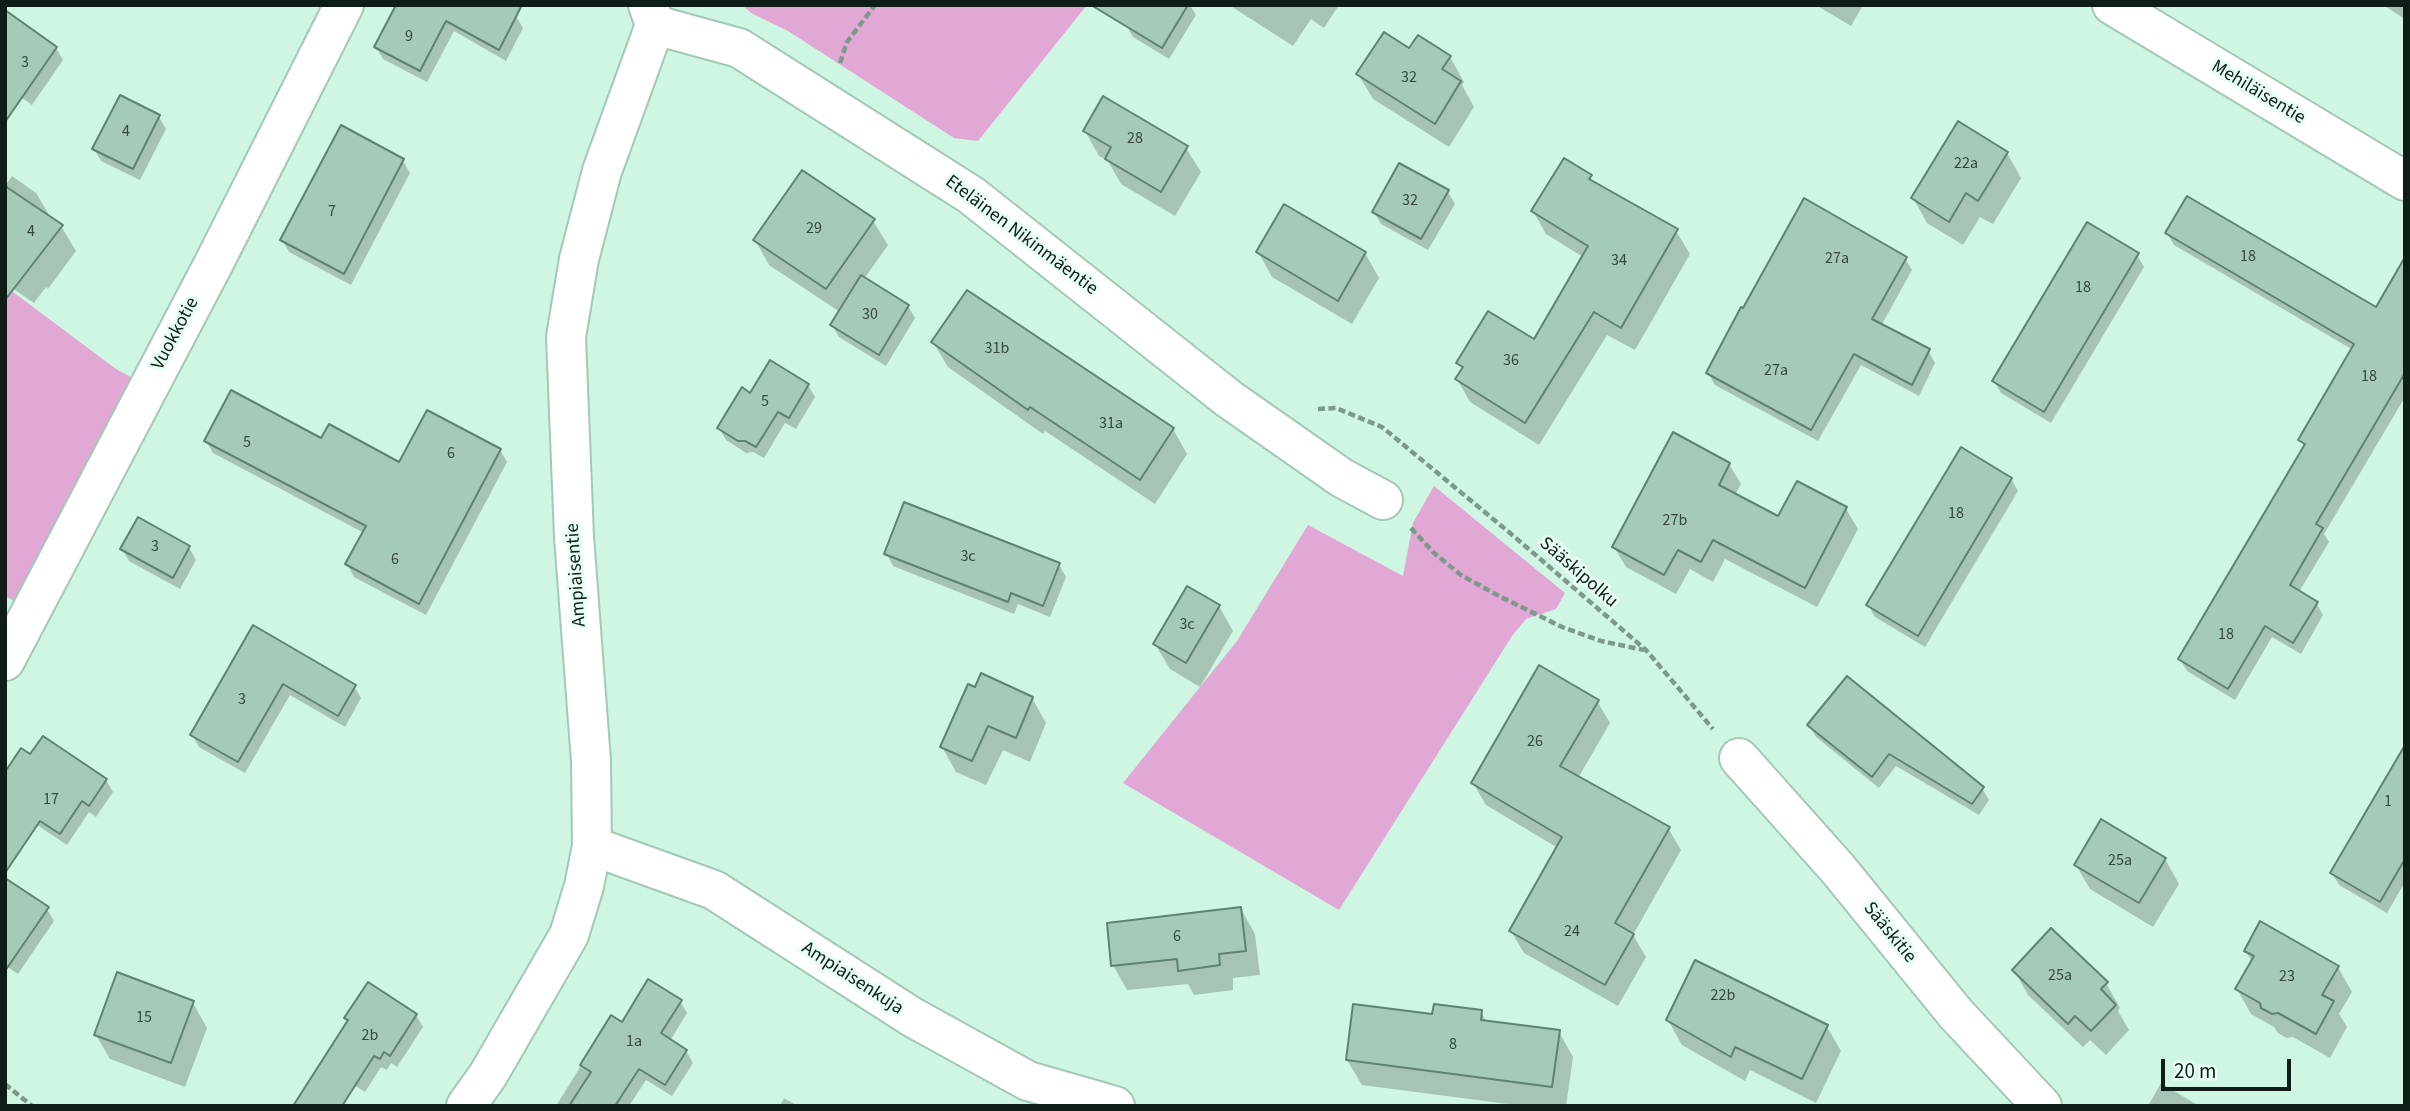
<!DOCTYPE html>
<meta charset="utf-8">
<style>
body{margin:0}
#map{position:relative;width:2410px;height:1111px;overflow:hidden;background:#cff6e2;font-family:"Source Sans 3",sans-serif}
canvas{display:block}
.frame{position:absolute;inset:0;border:7px solid #0e1d16;pointer-events:none}
.scale{position:absolute;left:2161px;top:1059px;width:130px;height:32px;box-sizing:border-box;border:4px solid #0e1d16;border-top:0;padding-left:9px;font-size:21px;line-height:24px;white-space:nowrap;color:#0e1d16;-webkit-text-stroke:5px #e7fff3;paint-order:stroke}
</style>
<div id="map">
<canvas width="2410" height="1111"></canvas>
<div class="frame"></div>
<div class="scale">20 m</div>
</div>
<script>
const ctx = document.querySelector('canvas').getContext('2d');
ctx.lineJoin = 'round';
function fill(path, color) { ctx.fillStyle = color; ctx.fill(path, 'evenodd'); }
const shape = rows => new Path2D(rows.map(r => 'M' + r).join(''));
function trace(path, color, width, dash) { ctx.strokeStyle = color; ctx.lineWidth = width; ctx.lineCap = dash ? 'butt' : 'round'; ctx.setLineDash(dash || []); ctx.stroke(path); }
function drawText(font, color, halo, rows, align = 'center') {
  ctx.font = font + ' "Source Sans 3",sans-serif'; ctx.lineWidth = 6; ctx.setLineDash([]); ctx.textBaseline = 'middle'; ctx.strokeStyle = halo; ctx.fillStyle = color; for (const [text, x, y, turn = 0] of rows) {
    ctx.save(); ctx.translate(x, y); ctx.rotate((+turn || 0) * Math.PI / 180); ctx.textAlign = isNaN(turn) ? turn : align; if (halo) ctx.strokeText(text, 0, 0); ctx.fillText(text, 0, 0); ctx.restore();
  }
}
fill(shape([
 [742,5,1087,5,978,141,954,138,788,31,751,13],
 [5,286,116,369,149,387,32,611,5,596],
 [1434,486,1565,593,1556,609,1526,619,1512,636,1339,910,1123,783,1237,641,1308,525,1403,576,1413,523]
]), '#e1a8d5');
fill(shape([
 [1137,5,1190,5,1196,15,1169,59,1133,37,1126,25],
 [1229,5,1339,5,1324,28,1311,19,1293,46],
 [1816,5,1863,5,1851,26],
 [2383,5,2405,5,2405,19],
 [453,6,516,16,523,28,506,61,454,31,427,82,383,59,376,47],
 [56,48,63,60,32,105,5,86],
 [1410,50,1450,57,1464,82,1462,85,1474,107,1449,147,1373,99,1358,74],
 [159,117,166,129,140,180,101,161,94,149],
 [1085,131,1186,148,1201,172,1175,216,1121,184,1108,161,1099,156],
 [2007,153,2021,178,1993,224,1980,217,1963,245,1927,223,1913,198],
 [403,161,410,173,351,285,289,252,282,240],
 [12,176,36,193,51,218,61,226,76,251,48,289,46,287,34,303,5,283,5,186],
 [1590,177,1594,183,1676,231,1690,254,1635,350,1607,335,1539,445,1470,402,1457,379,1463,371,1458,363,1535,342,1583,257,1546,234,1533,211],
 [1448,192,1455,204,1428,250,1381,224,1374,212],
 [873,221,888,245,864,279,908,306,915,318,886,366,839,337,832,325,840,312,769,265,755,240],
 [2167,233,2376,310,2405,290,2405,397,2324,534,2329,542,2299,592,2316,603,2323,615,2301,654,2272,637,2235,700,2187,671,2180,659,2305,448,2300,440,2353,350,2174,245],
 [1258,252,1365,253,1379,278,1352,324,1272,277],
 [2137,255,2144,267,2051,423,2001,393,1994,381],
 [1905,258,1912,270,1881,326,1928,350,1935,363,1919,396,1861,365,1818,441,1715,385,1708,373],
 [933,342,1173,429,1187,454,1155,504,1045,431,1043,434,948,367],
 [808,385,815,397,796,429,785,423,764,458,753,452,746,453,726,440,719,428,751,395],
 [206,441,322,441,400,464,500,450,507,462,426,615,354,577,347,564,364,533,213,453],
 [1729,464,1741,484,1735,495,1779,519,1846,509,1858,529,1817,607,1725,559,1713,582,1690,569,1676,594,1626,567,1614,547],
 [2011,479,2018,491,1925,647,1875,617,1868,605],
 [189,547,196,560,180,589,129,561,122,549],
 [886,553,1059,565,1066,577,1050,617,1018,604,1014,614,893,566],
 [1219,606,1233,631,1200,687,1170,669,1155,644],
 [253,628,354,686,361,698,345,727,290,695,245,773,199,747,192,735],
 [1032,698,1046,723,1030,762,1003,750,986,785,956,772,942,747],
 [1597,701,1610,723,1578,778,1668,828,1681,850,1633,935,1646,957,1618,1006,1524,953,1511,931,1558,848,1486,805,1473,783],
 [1809,725,1982,788,1989,800,1979,815,1896,766,1879,788,1816,737],
 [2405,748,2405,882,2387,913,2339,885,2332,873],
 [106,780,113,792,96,817,89,812,67,845,12,808],
 [2165,859,2179,884,2153,927,2090,889,2076,865],
 [47,909,54,921,18,974,5,965],
 [1241,909,1255,934,1260,975,1233,978,1233,990,1194,995,1188,984,1127,990,1113,965],
 [2246,951,2338,967,2352,992,2339,1014,2347,1027,2330,1058,2293,1037,2287,1038,2278,1033,2274,1027,2251,1014,2237,989,2252,962],
 [2014,970,2106,983,2120,1008,2118,1011,2129,1030,2106,1055,2090,1040,2083,1047,2028,995],
 [680,1001,687,1013,670,1041,686,1051,693,1063,672,1096,646,1080,629,1106,556,1106,611,1017,622,1025],
 [193,1003,207,1028,185,1087,110,1059,96,1035],
 [1481,1012,1487,1023,1559,1032,1573,1057,1566,1106,1523,1106,1362,1085,1347,1060,1433,1016],
 [416,1015,423,1027,397,1067,391,1063,387,1070,381,1067,365,1092,332,1071,349,1022,346,1018],
 [1668,1020,1827,1027,1841,1051,1816,1103,1750,1070,1745,1081,1682,1045],
 [2161,1083,2199,1106,2148,1106],
 [784,1098,798,1106,780,1106]
]), '#0003');
const building = shape([
 [396,5,522,5,499,50,446,21,420,71,374,47,396,5],
 [1091,5,1188,5,1162,48,1091,5],
 [5,10,57,47,5,122,5,10],
 [1384,32,1409,48,1418,35,1451,56,1442,69,1461,81,1435,124,1356,74,1384,32],
 [120,95,160,115,133,169,92,149,120,95],
 [1103,96,1188,146,1161,192,1105,159,1111,147,1083,131,1103,96],
 [1958,121,2008,152,1978,201,1966,193,1949,222,1911,198,1958,121],
 [341,125,404,159,344,274,280,240,341,125],
 [1564,158,1592,175,1589,179,1678,229,1621,328,1594,312,1525,423,1455,379,1463,367,1456,363,1488,311,1534,339,1588,246,1531,211,1564,158],
 [1399,163,1449,190,1421,239,1372,212,1399,163],
 [802,170,875,219,826,289,753,240,802,170],
 [5,186,63,225,5,300,5,186],
 [2187,196,2376,307,2405,257,2405,373,2316,524,2323,528,2290,585,2318,602,2293,643,2265,626,2228,689,2178,659,2305,444,2298,440,2354,344,2165,233,2187,196],
 [1804,198,1907,257,1872,319,1930,349,1912,385,1854,354,1811,430,1706,373,1741,307,1743,308,1804,198],
 [1284,204,1366,252,1338,301,1256,252,1284,204],
 [2087,222,2139,253,2044,412,1992,381,2087,222],
 [861,275,909,305,879,355,830,325,861,275],
 [967,290,1174,428,1140,480,1030,407,1028,410,931,342,967,290],
 [770,360,809,384,789,418,778,412,756,447,745,441,738,441,717,428,742,387,750,393,770,360],
 [231,390,321,438,329,424,399,462,427,410,501,449,419,604,345,564,366,526,204,441,231,390],
 [1673,432,1730,463,1719,485,1778,516,1797,481,1847,507,1805,588,1713,540,1701,562,1678,550,1664,575,1612,547,1673,432],
 [1961,447,2012,478,1918,636,1866,605,1961,447],
 [904,502,1060,563,1043,606,1011,593,1008,602,884,554,904,502],
 [138,517,190,546,173,578,120,549,138,517],
 [1187,586,1220,605,1186,663,1153,644,1187,586],
 [253,625,356,685,338,716,283,684,238,762,190,735,253,625],
 [1539,665,1599,700,1560,766,1670,827,1615,923,1634,934,1605,985,1509,931,1562,837,1471,783,1539,665],
 [981,673,1033,697,1016,738,988,726,972,761,940,747,968,684,975,687,981,673],
 [1847,676,1984,787,1972,804,1889,754,1872,777,1807,725,1847,676],
 [43,736,107,779,89,806,82,801,60,834,40,821,5,873,5,772,21,748,30,754,43,736],
 [2405,745,2405,859,2380,902,2330,873,2405,745],
 [2101,819,2166,858,2139,903,2074,865,2101,819],
 [5,878,49,907,5,971,5,878],
 [1241,907,1246,951,1219,954,1220,965,1178,971,1177,959,1111,966,1107,923,1241,907],
 [2260,921,2339,966,2322,995,2334,1001,2316,1034,2278,1013,2272,1014,2261,1008,2260,1003,2235,989,2254,956,2244,951,2260,921],
 [2051,928,2108,982,2101,989,2116,1005,2091,1031,2075,1016,2068,1024,2012,970,2051,928],
 [1695,960,1828,1025,1802,1079,1735,1047,1731,1057,1666,1020,1695,960],
 [117,972,194,1001,171,1063,94,1035,117,972],
 [648,979,682,1000,661,1033,687,1050,665,1085,639,1069,615,1106,569,1106,591,1072,580,1065,611,1015,622,1022,648,979],
 [368,982,417,1014,390,1056,384,1052,380,1059,374,1056,342,1106,293,1106,348,1020,344,1018,368,982],
 [1353,1004,1432,1014,1434,1004,1482,1010,1481,1020,1560,1030,1552,1087,1346,1060,1353,1004]
]);
fill(building, '#a5cbb8');
trace(building, '#5f8271', 2);
const street = shape([
 [2112,5,2405,181],
 [655,25,739,48,971,195,1229,399,1342,478,1383,500],
 [5,661,215,261,344,5],
 [1739,758,1838,869,1956,1014,2042,1106],
 [592,846,714,890,912,1017,1028,1081,1115,1106]
]);
const secondary = shape([
 [466,1106,488,1075,569,935,584,886,592,846,591,761,574,537,566,337,579,259,602,171,655,25,648,5]
]);
trace(street, '#a3c9b6', 42);
trace(secondary, '#a3c9b6', 42);
trace(shape([
 [840,63,847,42,875,5],
 [1318,409,1336,408,1382,427,1510,533,1646,650,1713,729],
 [1411,528,1434,553,1461,575,1499,596,1562,627,1601,641,1644,650],
 [5,1084,32,1106]
]), '#7c998a', 4.5, [7, 3.5]);
trace(street, '#fff', 38);
trace(secondary, '#fff', 38);
drawText('16px', '#34483e', null, [
 ["9",409,37],
 ["3",25,63],
 ["32",1409,78],
 ["4",126,132],
 ["28",1135,139],
 ["22a",1966,164],
 ["32",1410,201],
 ["7",332,212],
 ["29",814,229],
 ["4",31,232],
 ["18",2248,257],
 ["27a",1837,259],
 ["34",1619,261],
 ["18",2083,288],
 ["30",870,315],
 ["31b",997,349],
 ["36",1511,361],
 ["27a",1776,371],
 ["18",2369,377],
 ["5",765,402],
 ["31a",1111,424],
 ["5",247,443],
 ["6",451,454],
 ["18",1956,514],
 ["27b",1675,521],
 ["3",155,547],
 ["3c",968,557],
 ["6",395,560],
 ["3c",1187,625],
 ["18",2226,635],
 ["3",242,700],
 ["26",1535,742],
 ["17",51,800],
 ["1",2388,802],
 ["25a",2120,861],
 ["24",1572,932],
 ["6",1177,937],
 ["25a",2060,976],
 ["23",2287,977],
 ["22b",1723,996],
 ["15",144,1018],
 ["2b",370,1036],
 ["1a",634,1042],
 ["8",1453,1045]
]);
drawText('19px', '#0e1d16', '#e7fff3', [
 ["Mehiläisentie",2258,93,31],
 ["Eteläinen Nikinmäentie",1021,236,37],
 ["Vuokkotie",176,334,-62],
 ["Sääskipolku",1578,573,41],
 ["Ampiaisentie",577,575,-94],
 ["Sääskitie",1889,933,51],
 ["Ampiaisenkuja",852,979,33]
]);
</script>
